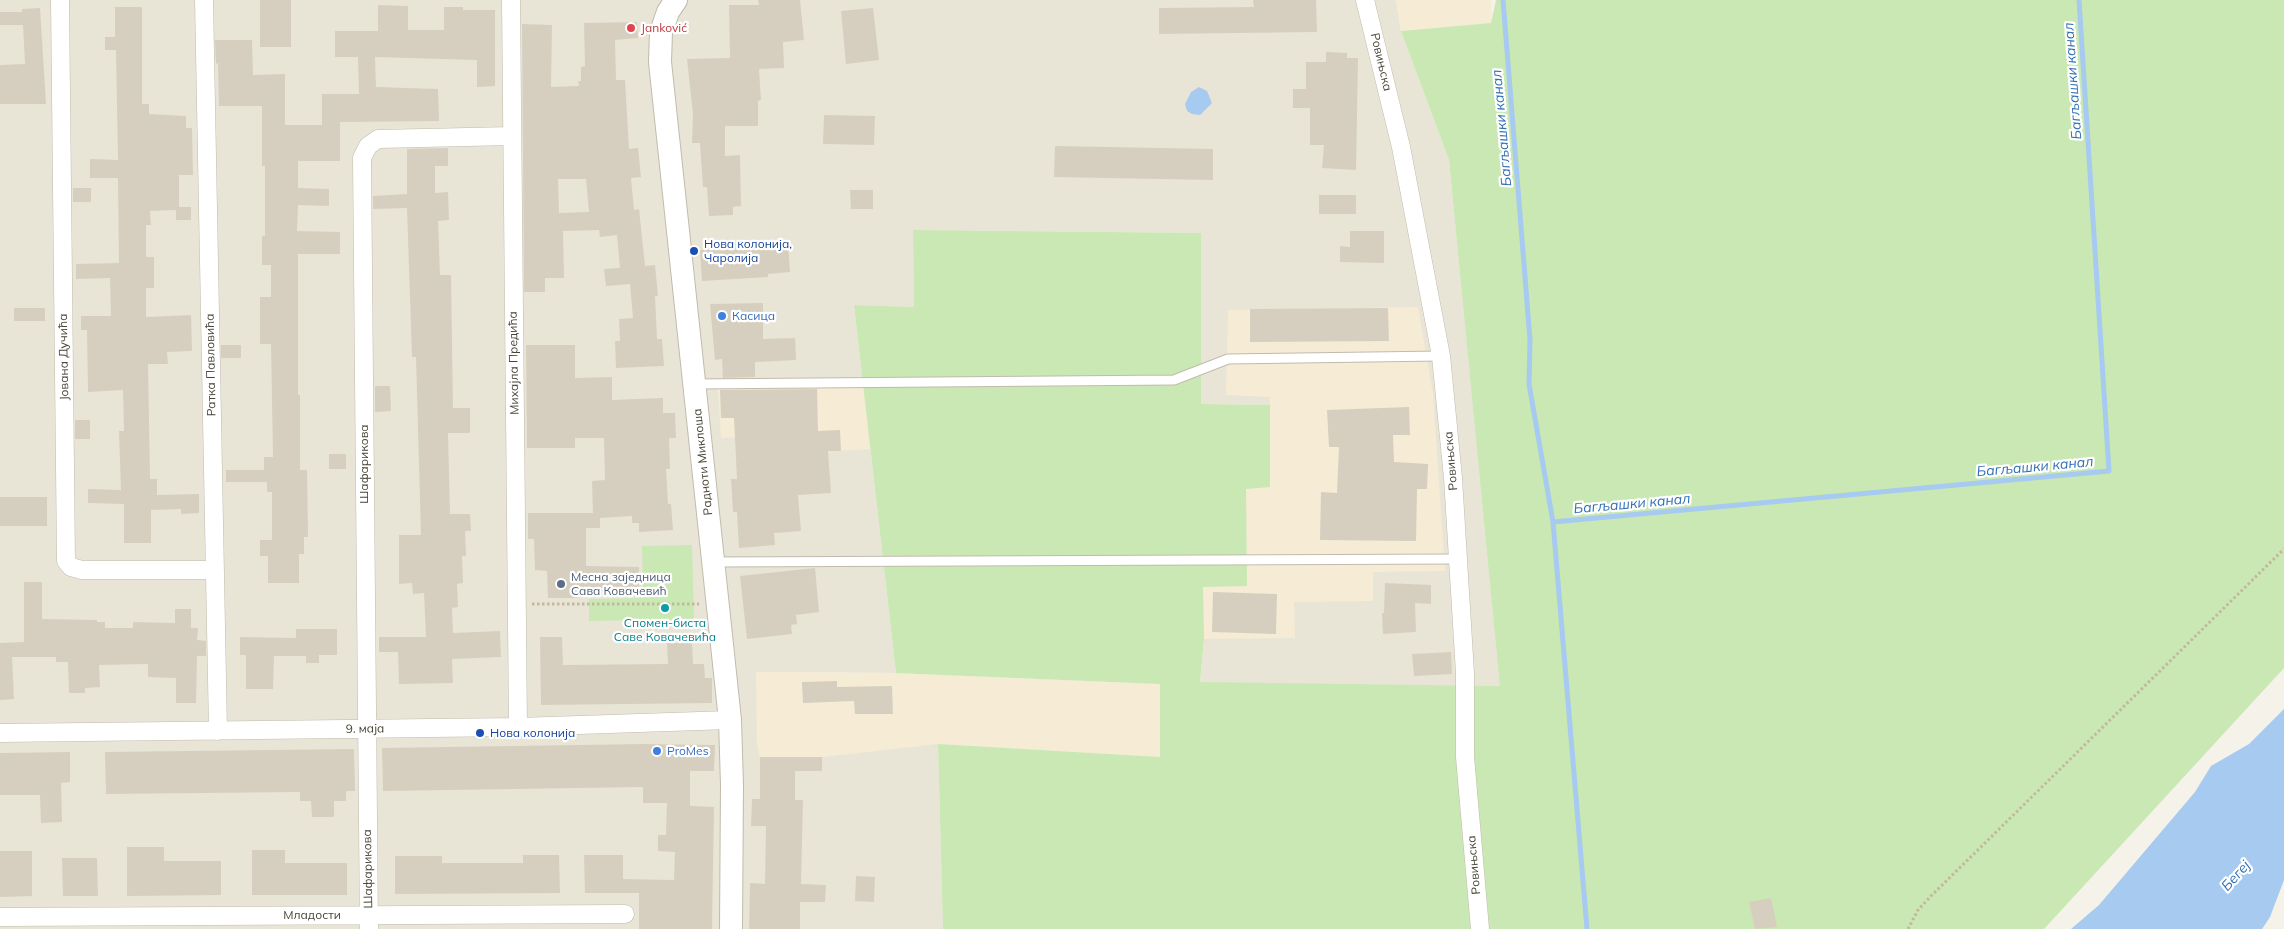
<!DOCTYPE html>
<meta charset="utf-8">
<style>
body{margin:0}
canvas{display:block;background:#f4f2e9}
</style>
<canvas width="2284" height="929"></canvas>
<script>
const ctx = document.querySelector('canvas').getContext('2d');
ctx.lineJoin = 'round';
function fill(path, color) { ctx.fillStyle = color; ctx.fill(path, 'evenodd'); }
const shape = rows => new Path2D(rows.map(r => 'M' + r).join(''));
function trace(path, color, width, dash) { ctx.strokeStyle = color; ctx.lineWidth = width; ctx.lineCap = dash ? 'butt' : 'round'; ctx.setLineDash(dash || []); ctx.stroke(path); }
function drawText(font, color, halo, rows, align = 'center') {
  ctx.font = font + ' Mulish,sans-serif'; ctx.lineWidth = 4.5; ctx.setLineDash([]); ctx.textBaseline = 'middle'; ctx.strokeStyle = halo; ctx.fillStyle = color; for (const [text, x, y, turn = 0] of rows) {
    ctx.save(); ctx.translate(x, y); ctx.rotate((+turn || 0) * Math.PI / 180); ctx.textAlign = isNaN(turn) ? turn : align; if (halo) ctx.strokeText(text, 0, 0); ctx.fillText(text, 0, 0); ctx.restore();
  }
}
fill(shape([
 [0,0,1396,0,1401,31,1449,160,1501,686,1200,683,1204,639,1203,587,1247,586,1246,488,1270,487,1270,405,1201,404,1200,233,913,230,914,307,854,305,896,673,756,672,938,744,943,929,0,929]
]), '#e8e5d7');
fill(shape([
 [1396,0,1491,0,1492,23,1401,31],
 [1418,307,1433,394,1445,571,1373,572,1373,601,1294,602,1295,638,1204,639,1203,587,1247,586,1246,488,1270,487,1270,397,1226,395,1228,310],
 [870,383,873,449,775,454,774,436,721,438,718,389],
 [756,672,896,673,1160,684,1160,757,938,744,822,757,760,757,757,744]
]), '#f6ebd5');
fill(shape([
 [1496,0,2284,0,2284,668,2044,929,943,929,938,744,1160,757,1160,684,896,673,854,305,914,307,913,230,1201,233,1201,404,1270,405,1270,487,1246,489,1247,586,1203,587,1204,639,1200,682,1500,686,1449,160,1401,31,1491,23],
 [692,545,694,619,589,621,589,599,643,598,642,546]
]), '#cae8b3');
fill(shape([
 [1199,87,1207,91,1212,103,1200,115,1192,114,1187,111,1185,104,1191,92],
 [2284,709,2284,880,2270,917,2262,929,2071,929,2099,905,2195,792,2211,766,2249,744]
]), '#a7caf0');
trace(shape([
 [1503,0,1530,340,1529,384,1553,522,1587,929],
 [1553,522,2109,471,2079,0]
]), '#a7caf0', 5);
fill(shape([
 [260,0,291,0,291,47,260,47],
 [758,0,800,0,804,40,783,42,784,68,759,69,761,100,758,101,758,126,725,126,725,156,740,155,741,206,733,207,733,215,709,216,707,187,703,187,700,143,692,143,693,114,687,59,730,58,729,5,759,5],
 [1253,0,1316,0,1317,32,1159,34,1159,8,1254,7],
 [378,5,408,6,408,30,444,30,444,7,463,7,463,10,495,10,495,86,477,87,477,60,375,57,376,87,438,89,439,121,340,122,340,161,298,161,298,188,329,189,329,206,298,205,297,231,340,232,340,254,298,254,298,395,300,395,300,470,307,470,308,537,304,537,304,554,299,554,299,583,268,583,268,556,260,556,260,540,272,540,272,492,267,492,267,482,226,482,226,470,264,470,264,457,273,457,271,344,260,344,260,297,271,297,271,265,262,265,262,236,265,236,265,166,262,166,262,106,219,106,218,63,216,64,215,40,252,40,253,75,285,74,285,125,322,125,322,94,359,94,358,57,335,57,335,31,378,31],
 [115,7,142,7,142,104,149,104,149,114,186,116,186,128,192,128,193,175,179,175,179,207,191,207,191,220,176,220,176,210,150,211,151,225,146,225,146,257,154,257,154,288,146,288,146,317,191,315,192,351,167,352,168,364,148,364,150,479,157,479,157,495,199,494,199,513,181,514,181,509,151,510,151,543,124,543,124,504,88,503,88,489,121,490,119,431,124,431,123,390,88,392,87,330,81,330,81,316,111,316,110,278,76,279,76,264,119,263,118,178,90,178,90,159,118,160,116,50,105,50,105,37,115,37],
 [40,8,46,104,0,104,0,65,25,64,23,25,0,25,0,12,22,12,22,9],
 [873,8,879,60,846,64,841,11],
 [637,22,638,38,615,40,616,80,625,80,629,149,638,148,641,177,631,178,634,210,639,209,645,266,655,265,658,296,655,296,657,339,662,339,664,366,616,368,615,341,620,341,619,319,633,318,630,284,606,286,604,269,620,268,617,235,600,237,599,230,563,231,564,278,545,278,545,292,524,292,522,24,552,25,551,87,579,86,578,81,581,81,581,67,585,66,584,23],
 [558,179,586,179,589,212,559,213],
 [1326,52,1347,53,1347,58,1358,58,1356,170,1322,168,1324,145,1310,145,1310,108,1293,108,1293,89,1306,89,1306,62,1326,62],
 [824,115,875,116,874,145,823,144],
 [1055,146,1213,149,1213,180,1054,177],
 [448,148,448,166,435,166,435,193,448,192,449,220,438,221,440,275,451,275,453,408,470,408,470,433,448,433,450,514,470,514,471,531,465,531,466,556,462,556,463,583,457,584,458,607,452,608,453,633,500,631,501,657,452,659,453,683,399,684,398,652,379,652,379,637,426,637,424,593,413,594,412,583,399,584,399,535,421,535,416,357,412,357,407,208,373,209,373,196,407,194,407,149],
 [73,188,91,188,91,202,73,202],
 [850,190,873,190,873,209,851,209],
 [1319,195,1356,195,1356,214,1319,214],
 [1350,231,1384,231,1384,263,1340,262,1340,246,1350,247],
 [743,242,744,245,788,242,790,272,768,274,768,277,702,281,700,250,718,249,718,243],
 [763,303,763,339,795,338,796,360,755,362,755,377,723,378,722,359,715,360,710,304],
 [14,308,45,308,45,321,14,321],
 [1388,308,1389,341,1250,342,1250,309],
 [221,345,241,345,241,358,221,358],
 [526,345,575,345,575,378,612,377,612,400,663,398,663,413,675,413,676,438,669,438,670,469,666,469,668,504,671,504,673,530,639,532,639,523,632,523,632,516,600,518,600,528,586,528,586,566,639,567,639,595,577,595,577,598,548,598,547,571,535,570,534,539,528,539,528,513,593,513,592,481,605,480,604,438,575,438,575,448,527,448],
 [375,386,390,386,391,411,375,412],
 [817,389,818,431,840,430,841,451,828,451,831,493,798,495,801,531,774,533,775,545,739,548,737,512,733,512,731,479,737,479,734,418,721,418,720,390],
 [1409,407,1410,435,1393,435,1394,462,1428,464,1427,489,1417,489,1416,541,1320,540,1321,492,1337,493,1339,447,1329,447,1327,410],
 [75,420,90,420,90,439,75,439],
 [329,454,346,454,346,469,329,469],
 [0,497,47,497,47,526,0,526],
 [815,568,819,612,796,615,797,624,791,625,792,634,747,639,740,576],
 [24,582,42,582,42,619,97,620,97,622,105,622,105,628,133,628,133,622,175,623,175,609,191,609,191,628,198,628,197,640,206,641,206,656,197,656,196,703,176,703,176,678,148,677,148,664,99,665,100,687,85,688,85,693,69,693,68,662,56,662,56,657,12,657,14,699,0,700,0,643,24,642],
 [1385,583,1431,585,1431,604,1415,603,1416,632,1383,634,1382,613,1384,613],
 [1213,592,1277,594,1276,634,1212,632],
 [296,629,337,629,337,655,319,655,319,663,306,663,306,656,274,656,273,689,246,689,246,655,240,655,240,637,296,638],
 [540,637,562,637,563,665,668,664,667,643,692,643,693,664,704,664,705,678,712,678,712,703,541,705],
 [1451,652,1452,674,1414,676,1412,654],
 [837,681,837,687,892,686,893,714,855,714,854,701,803,703,802,682],
 [644,744,715,745,714,771,690,771,690,806,714,807,712,929,639,929,639,893,585,893,584,855,623,855,623,879,674,880,675,852,658,851,658,835,666,835,667,803,643,803,643,787,383,791,382,748],
 [354,749,355,791,346,791,346,801,334,801,334,817,312,817,311,801,300,801,300,792,106,794,105,752],
 [70,752,70,782,61,783,62,822,41,823,40,795,0,795,0,753],
 [760,757,822,757,822,771,795,771,795,800,803,800,801,884,826,885,825,902,800,902,800,929,749,929,750,883,765,884,766,826,751,826,752,799,760,799],
 [127,847,164,847,164,861,221,861,221,895,127,896],
 [252,850,285,850,285,863,347,863,347,895,252,895],
 [0,851,32,851,32,896,0,897],
 [523,855,559,855,560,893,395,894,395,856,442,856,442,863,523,863],
 [62,858,97,858,98,896,63,896],
 [856,876,875,877,874,902,855,901],
 [1771,898,1777,927,1755,929,1749,902]
]), '#d6cfbf');
const service = shape([
 [695,384,1174,380,1228,359,1441,356],
 [713,562,1458,559]
]);
const minor = shape([
 [60,0,66,561,71,567,82,570,215,570],
 [204,0,218,731],
 [511,0,518,727],
 [1365,0,1401,147,1441,356,1453,478,1465,673,1465,757,1480,929],
 [0,733,518,727,730,720],
 [0,917,625,914],
 [369,929,362,158,368,146,378,139,512,136]
]);
const tertiary = shape([
 [676,0,668,12,661,32,660,62,730,720,732,785,731,929]
]);
trace(service, '#c0bbac', 11);
trace(minor, '#c0bbac', 19);
trace(tertiary, '#c0bbac', 24);
trace(shape([
 [532,604,699,604],
 [1908,929,1918,910,1931,896,2284,549]
]), '#c2b99d', 3, [2.5, 2.5]);
trace(service, '#fff', 9);
trace(minor, '#fff', 18);
trace(tertiary, '#fff', 22);
for (const [x, y, r, color] of [
 [631,28,5,"#e0444e"],
 [694,251,5,"#1a4fb4"],
 [722,316,5,"#3f7fe0"],
 [561,584,5,"#5c6f8a"],
 [665,608,5,"#0f9aa8"],
 [480,733,5,"#1a4fb4"],
 [657,751,5,"#3f7fe0"]
]) { const dot = new Path2D(); dot.arc(x, y, r, 0, 2 * Math.PI); ctx.fillStyle = color; ctx.fill(dot); trace(dot, '#fff', 2); }
drawText('12px', '#be3a42', '#fff', [
 ["Janković",641,28]
], 'left');
drawText('12px', '#484437', '#fff', [
 ["Ровињска",1381,62,77],
 ["Јована Дучића",64,357,-91],
 ["Михајла Предића",514,363,-91],
 ["Ратка Павловића",211,365,-91],
 ["Ровињска",1451,461,-95],
 ["Радноти Миклоша",703,462,-96],
 ["Шафарикова",364,464,-90],
 ["9. маја",365,729,-1],
 ["Ровињска",1474,865,-95],
 ["Шафарикова",368,869,-91],
 ["Младости",312,915]
]);
drawText('12px', '#164399', '#fff', [
 ["Нова колонија,",704,244],
 ["Чаролија",704,258],
 ["Нова колонија",490,733]
], 'left');
drawText('12px', '#366cbe', '#fff', [
 ["Касица",732,316],
 ["ProMes",667,751]
], 'left');
drawText('12px', '#4e5e75', '#fff', [
 ["Месна заједница",571,577],
 ["Сава Ковачевић",571,591]
], 'left');
drawText('12px', '#0d838f', '#fff', [
 ["Спомен-биста",665,623],
 ["Саве Ковачевића",665,637]
]);
drawText('italic 14px', '#306fb5', '#fff', [
 ["Багљашки канал",2073,81,-94],
 ["Багљашки канал",1502,128,-95],
 ["Багљашки канал",2035,467,-5],
 ["Багљашки канал",1632,504,-5],
 ["Бегеј",2236,876,-48]
]);
</script>
